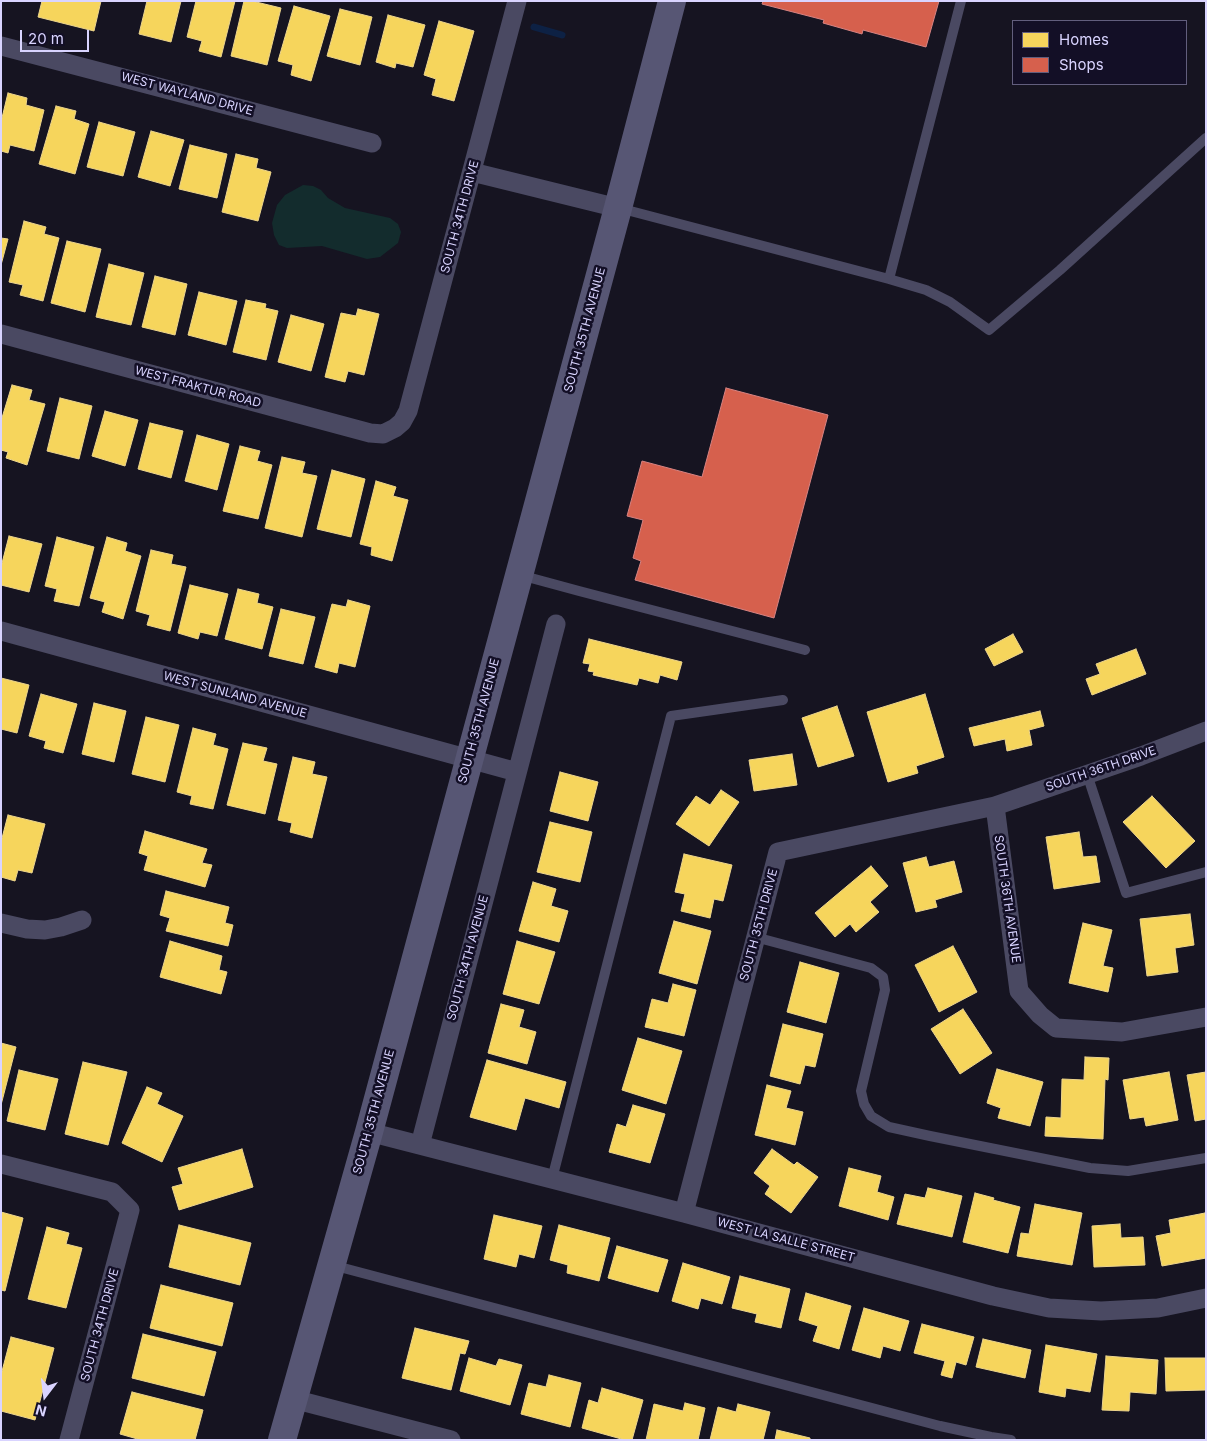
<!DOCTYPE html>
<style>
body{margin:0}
#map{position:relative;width:1207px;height:1441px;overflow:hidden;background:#161421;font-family:Inter,sans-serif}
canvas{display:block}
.frame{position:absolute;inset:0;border:2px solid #d9d4ff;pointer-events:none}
.legend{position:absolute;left:1012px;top:20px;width:175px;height:65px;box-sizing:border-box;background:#130f26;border:1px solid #625e7d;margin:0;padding:6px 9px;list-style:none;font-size:15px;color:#d9d4ff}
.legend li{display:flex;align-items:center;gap:10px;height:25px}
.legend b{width:25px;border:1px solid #625e7d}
.north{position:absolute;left:20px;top:1371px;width:50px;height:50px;-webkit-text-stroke:4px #130f26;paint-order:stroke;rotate:195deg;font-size:14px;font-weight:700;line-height:20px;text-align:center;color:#d9d4ff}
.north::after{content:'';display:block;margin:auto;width:18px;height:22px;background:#d9d4ff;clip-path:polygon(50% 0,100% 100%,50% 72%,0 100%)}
.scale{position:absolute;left:20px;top:30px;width:69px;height:22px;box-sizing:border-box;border:2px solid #d9d4ff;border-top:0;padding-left:6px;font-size:15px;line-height:18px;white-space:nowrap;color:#d9d4ff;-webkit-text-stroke:4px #130f26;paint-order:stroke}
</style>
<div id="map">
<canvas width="1207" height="1441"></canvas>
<div class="frame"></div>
<ul class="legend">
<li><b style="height:14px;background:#f6d55c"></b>Homes</li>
<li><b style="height:14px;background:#d6604d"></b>Shops</li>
</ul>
<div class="north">N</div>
<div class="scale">20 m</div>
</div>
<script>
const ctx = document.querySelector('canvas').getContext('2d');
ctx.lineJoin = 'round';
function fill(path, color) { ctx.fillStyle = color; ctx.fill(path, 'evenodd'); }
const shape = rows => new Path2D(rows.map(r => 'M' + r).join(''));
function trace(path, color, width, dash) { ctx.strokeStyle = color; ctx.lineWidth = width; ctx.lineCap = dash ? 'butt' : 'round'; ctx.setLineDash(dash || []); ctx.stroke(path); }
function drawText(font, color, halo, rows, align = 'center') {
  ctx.font = font + ' Inter,sans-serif'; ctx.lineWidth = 5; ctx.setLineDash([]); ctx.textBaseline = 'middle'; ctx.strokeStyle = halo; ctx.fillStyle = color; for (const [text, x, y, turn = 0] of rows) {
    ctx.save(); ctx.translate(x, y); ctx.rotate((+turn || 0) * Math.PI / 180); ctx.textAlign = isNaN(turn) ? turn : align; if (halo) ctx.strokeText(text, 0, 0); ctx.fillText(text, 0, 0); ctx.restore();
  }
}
fill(shape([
 [303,185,313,186,321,190,328,198,345,208,390,218,398,224,401,232,398,243,380,257,367,259,322,246,287,248,279,245,274,235,272,223,277,205,285,195]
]), '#132c2d');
const homes = shape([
 [42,1,101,1,94,31,38,17,42,1],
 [147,1,181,1,171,42,139,34,147,1],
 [196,1,235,1,221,57,199,51,202,41,187,37,196,1],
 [244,1,252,1,281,8,267,65,231,56,244,1],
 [294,6,330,16,311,81,291,75,293,65,278,61,294,6],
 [340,9,372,17,360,65,327,56,340,9],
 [388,15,425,25,413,67,396,63,395,68,376,62,388,15],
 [439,21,474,31,454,101,432,95,436,79,424,75,439,21],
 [8,93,27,98,26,105,44,110,34,151,10,145,8,153,1,151,1,122,8,93],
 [56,106,76,111,74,119,89,124,75,174,39,164,56,106],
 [99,122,135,132,123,176,87,167,99,122],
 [151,131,184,140,170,186,138,177,151,131],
 [190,145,227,154,217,198,179,189,190,145],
 [236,154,258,159,256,168,271,172,258,221,222,212,236,154],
 [24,221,46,227,44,234,59,238,43,301,20,295,23,285,9,282,24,221],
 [1,238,8,239,1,265,1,238],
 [67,241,101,249,85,312,51,303,67,241],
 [109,264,144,273,131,325,96,317,109,264],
 [155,276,187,284,175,335,142,327,155,276],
 [199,292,237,301,226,345,188,335,199,292],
 [246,300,266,304,265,308,278,311,266,360,233,352,246,300],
 [358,309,379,314,364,375,348,371,345,382,325,377,341,313,356,316,358,309],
 [291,315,324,324,311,371,278,362,291,315],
 [12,385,32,390,29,400,45,404,27,465,6,458,8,452,1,450,1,421,12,385],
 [60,398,92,406,79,459,47,451,60,398],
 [105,411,138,420,125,466,92,456,105,411],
 [150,423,183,431,171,478,138,469,150,423],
 [197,435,229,444,217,490,185,481,197,435],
 [240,446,260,451,257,461,272,465,258,519,223,511,240,446],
 [282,457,305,462,302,473,317,476,302,537,265,528,282,457],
 [332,470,365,479,351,537,317,529,332,470],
 [376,481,396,487,393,496,408,500,392,561,371,555,372,547,360,544,376,481],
 [9,536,42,544,29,592,1,585,1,567,9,536],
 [57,537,94,547,79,606,54,601,57,589,45,586,57,537],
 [107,537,127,543,125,551,141,556,123,619,102,612,105,602,90,598,107,537],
 [151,550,173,555,171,564,186,567,170,631,147,625,150,615,136,611,151,550],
 [190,585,228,594,217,636,200,632,198,639,178,633,190,585],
 [238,589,259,594,257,603,273,607,262,649,225,639,238,589],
 [348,600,370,606,355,667,339,663,337,673,315,667,332,604,346,607,348,600],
 [281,609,315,617,303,664,269,656,281,609],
 [1013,634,1023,652,994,666,985,649,1013,634],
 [589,639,682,662,677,680,660,675,658,683,639,678,637,685,593,675,594,672,588,671,590,664,583,663,589,639],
 [1136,649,1146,674,1092,695,1086,679,1100,674,1096,664,1136,649],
 [1,678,29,685,17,733,1,729,1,678],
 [41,694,77,704,63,753,44,748,46,741,29,736,41,694],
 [925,694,944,757,916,766,918,773,888,782,867,712,925,694],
 [94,703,126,711,114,762,82,754,94,703],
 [837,706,854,756,818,767,802,718,837,706],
 [1040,711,1044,726,1029,730,1032,745,1007,751,1005,739,974,746,969,728,1040,711],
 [146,717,179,725,165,782,132,774,146,717],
 [193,728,216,734,213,745,228,749,213,809,190,804,192,796,177,792,193,728],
 [243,743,267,748,263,761,277,764,265,814,227,805,243,743],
 [792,754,797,785,754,791,749,760,792,754],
 [293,757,315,762,312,774,327,777,312,838,290,832,292,823,278,820,293,757],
 [560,772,598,782,588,821,550,811,560,772],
 [721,790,739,802,709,846,676,824,696,796,710,805,721,790],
 [1152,796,1195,841,1166,868,1123,822,1152,796],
 [8,815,45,824,32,873,18,870,15,881,1,877,1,842,8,815],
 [550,822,592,832,580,882,537,872,550,822],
 [145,831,207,849,202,863,212,865,205,887,144,870,148,856,139,853,145,831],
 [1079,832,1083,857,1096,856,1100,882,1054,889,1046,837,1079,832],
 [684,854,732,865,723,901,714,899,710,918,681,911,685,894,675,892,684,854],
 [926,857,929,867,954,861,962,892,935,900,937,907,916,912,903,863,926,857],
 [871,866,888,886,870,902,879,912,856,932,850,924,835,937,815,913,871,866],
 [533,882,556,889,551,906,568,911,559,942,519,931,533,882],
 [166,891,229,907,225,923,233,925,228,946,166,931,170,918,160,915,166,891],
 [1190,914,1194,945,1175,948,1178,972,1147,976,1140,919,1190,914],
 [674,921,711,931,697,984,659,973,674,921],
 [1083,923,1112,930,1103,966,1113,968,1108,992,1069,983,1083,923],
 [170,941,222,956,219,970,227,972,221,994,160,977,170,941],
 [517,941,555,952,539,1004,503,994,517,941],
 [953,946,977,992,939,1012,915,965,953,946],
 [800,962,839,973,826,1023,787,1012,800,962],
 [673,984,696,990,684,1036,645,1027,652,999,668,1003,673,984],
 [501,1004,524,1010,519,1027,536,1032,527,1064,488,1053,501,1004],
 [963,1009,992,1053,960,1074,931,1029,963,1009],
 [783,1024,823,1034,815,1067,805,1065,800,1084,770,1076,783,1024],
 [638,1038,682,1051,666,1104,622,1090,638,1038],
 [1,1043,16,1047,1,1105,1,1043],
 [1085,1057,1109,1058,1108,1080,1105,1079,1103,1139,1045,1136,1046,1117,1061,1118,1062,1079,1084,1080,1085,1057],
 [487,1060,566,1082,559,1108,525,1098,516,1130,470,1117,487,1060],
 [83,1062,127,1072,108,1145,65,1134,83,1062],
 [997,1069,1043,1082,1030,1126,998,1118,1001,1108,987,1103,997,1069],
 [19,1070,58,1079,45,1130,7,1121,19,1070],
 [1169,1072,1178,1120,1146,1126,1144,1117,1130,1119,1123,1080,1169,1072],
 [1206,1072,1206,1119,1195,1121,1187,1075,1206,1072],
 [767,1085,791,1091,786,1108,803,1112,795,1145,755,1135,767,1085],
 [147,1087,162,1093,157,1104,183,1116,162,1162,122,1143,147,1087],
 [633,1105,665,1114,650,1163,609,1152,617,1124,626,1127,633,1105],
 [242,1149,253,1187,179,1210,172,1187,183,1184,178,1168,242,1149],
 [772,1149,794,1165,797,1162,818,1177,791,1213,765,1194,770,1186,754,1173,772,1149],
 [849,1168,881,1176,877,1192,894,1197,888,1220,839,1206,849,1168],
 [928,1188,962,1196,952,1237,897,1224,905,1194,925,1198,928,1188],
 [975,1193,994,1198,993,1200,1020,1207,1008,1253,963,1242,975,1193],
 [1035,1204,1082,1213,1072,1265,1017,1256,1021,1233,1029,1234,1035,1204],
 [1,1212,23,1218,5,1291,1,1290,1,1212],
 [1205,1213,1206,1258,1162,1266,1156,1236,1171,1233,1169,1220,1205,1213],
 [494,1215,542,1226,534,1258,519,1254,516,1267,484,1259,494,1215],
 [1120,1224,1121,1238,1143,1237,1145,1265,1094,1267,1092,1226,1120,1224],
 [179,1225,251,1243,240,1285,169,1267,179,1225],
 [559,1225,610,1238,599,1281,567,1273,568,1265,550,1260,559,1225],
 [47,1227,69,1233,66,1244,82,1248,66,1308,28,1299,47,1227],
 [617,1246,668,1260,658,1292,608,1278,617,1246],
 [683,1263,730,1277,722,1304,701,1298,698,1309,672,1301,683,1263],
 [740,1276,790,1289,781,1328,755,1322,757,1314,732,1308,740,1276],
 [161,1285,233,1303,222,1346,150,1328,161,1285],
 [806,1293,851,1306,839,1349,813,1341,818,1326,799,1320,806,1293],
 [864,1308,909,1321,900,1351,883,1346,880,1358,852,1350,864,1308],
 [922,1324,974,1337,966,1365,956,1362,952,1378,941,1375,945,1361,914,1353,922,1324],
 [415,1328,469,1341,465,1354,460,1353,451,1390,402,1378,415,1328],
 [143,1334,216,1352,204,1396,132,1378,143,1334],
 [11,1337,54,1348,35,1420,1,1411,1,1375,11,1337],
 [983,1339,1031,1350,1025,1378,976,1367,983,1339],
 [1046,1345,1097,1354,1090,1392,1066,1388,1065,1397,1039,1392,1046,1345],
 [1106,1356,1158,1360,1156,1394,1130,1392,1129,1411,1102,1410,1106,1356],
 [469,1358,496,1366,499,1359,522,1365,510,1405,460,1391,469,1358],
 [1165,1358,1206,1358,1206,1390,1166,1391,1165,1358],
 [549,1375,581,1383,570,1427,521,1414,529,1383,546,1387,549,1375],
 [602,1388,643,1400,632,1440,625,1440,582,1428,589,1400,598,1403,602,1388],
 [132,1392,203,1410,195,1440,141,1440,120,1434,132,1392],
 [685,1403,705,1408,698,1440,646,1440,654,1404,683,1411,685,1403],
 [738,1404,770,1412,763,1440,710,1440,718,1407,736,1412,738,1404],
 [777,1430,810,1438,810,1440,775,1440,777,1430]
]);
fill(homes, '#f6d55c');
trace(homes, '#edd58d', 1);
const shops = shape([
 [763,1,941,1,939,1,926,47,863,30,862,34,823,23,824,20,762,4,763,1],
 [726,388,828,415,774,618,635,580,641,561,633,558,643,520,627,516,642,461,702,477,726,388]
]);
fill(shops, '#d6604d');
trace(shops, '#d78382', 1);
trace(shape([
 [534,27,562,35]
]), '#0d2144', 7);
trace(shape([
 [619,208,889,279,926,290,950,302,989,330,1060,270,1206,138],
 [889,279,961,1],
 [520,575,579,591,805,650],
 [1087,774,1126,893,1206,872],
 [755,937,871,968,883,977,885,990,861,1091,864,1104,871,1116,889,1127,930,1136,1090,1168,1128,1171,1206,1158],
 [552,1179,671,716,783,700],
 [332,1265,940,1426,991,1437,1011,1440]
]), '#4a4962', 10);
trace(shape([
 [1,46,372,143],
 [472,172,618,208],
 [1,334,370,433,383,434,395,428,402,422,408,411,517,1],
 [1,631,517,772],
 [995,806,1019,991,1040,1015,1056,1028,1122,1032,1206,1017],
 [1,923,27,929,45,930,61,927,82,920],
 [369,1132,684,1213,993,1296,1049,1308,1101,1311,1158,1308,1206,1298],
 [420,1145,556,624],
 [1,1164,112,1192,130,1210,69,1440],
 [684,1213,778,852,995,806,1141,756,1206,731],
 [293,1399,451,1440]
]), '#4a4962', 19);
trace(shape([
 [282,1440,369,1132,618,208,672,1]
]), '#575674', 28);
drawText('12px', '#d9d4ff', '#130f26', [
 ["WEST WAYLAND DRIVE",187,94,15],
 ["SOUTH 34TH DRIVE",460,217,-75],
 ["SOUTH 35TH AVENUE",585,330,-75],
 ["WEST FRAKTUR ROAD",198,387,15],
 ["WEST SUNLAND AVENUE",235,695,15],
 ["SOUTH 35TH AVENUE",479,721,-75],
 ["SOUTH 36TH DRIVE",1101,769,-19],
 ["SOUTH 36TH AVENUE",1007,899,82],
 ["SOUTH 35TH DRIVE",759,925,-75],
 ["SOUTH 34TH AVENUE",468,958,-75],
 ["SOUTH 35TH AVENUE",374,1112,-75],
 ["WEST LA SALLE STREET",786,1240,15],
 ["SOUTH 34TH DRIVE",100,1325,-75]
]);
</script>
